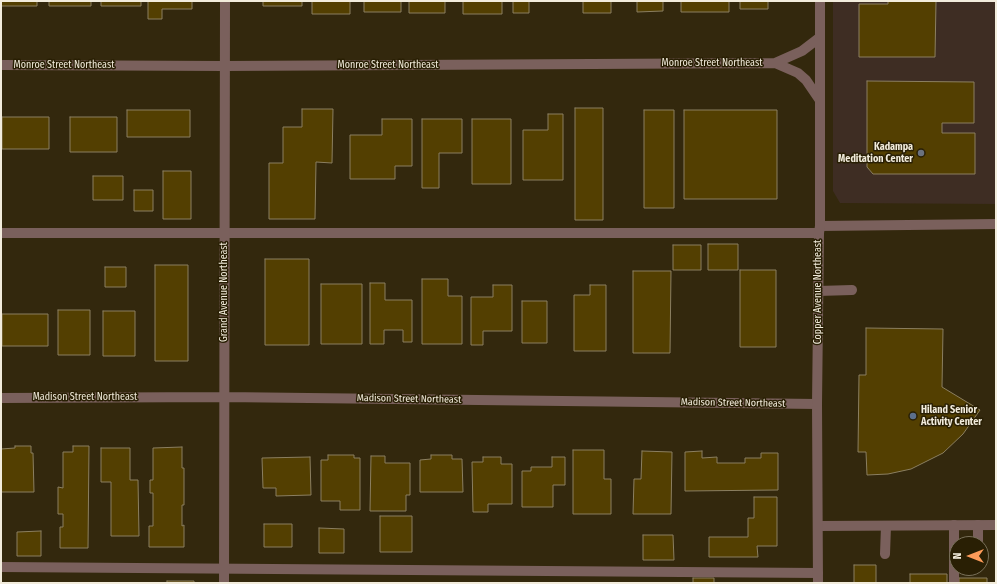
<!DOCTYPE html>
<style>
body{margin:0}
#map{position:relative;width:997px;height:584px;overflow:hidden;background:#33280d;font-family:"Fira Sans Condensed",sans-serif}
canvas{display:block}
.frame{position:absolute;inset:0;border:2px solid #f2ecdc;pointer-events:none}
.north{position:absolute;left:949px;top:536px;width:40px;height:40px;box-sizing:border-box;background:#291f04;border:1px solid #79715a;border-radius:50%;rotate:270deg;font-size:11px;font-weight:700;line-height:16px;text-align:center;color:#f2ecdc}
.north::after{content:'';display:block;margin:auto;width:14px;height:18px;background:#fe9b59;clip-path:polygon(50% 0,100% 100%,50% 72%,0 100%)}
</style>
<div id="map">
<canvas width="997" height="584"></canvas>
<div class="frame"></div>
<div class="north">N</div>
</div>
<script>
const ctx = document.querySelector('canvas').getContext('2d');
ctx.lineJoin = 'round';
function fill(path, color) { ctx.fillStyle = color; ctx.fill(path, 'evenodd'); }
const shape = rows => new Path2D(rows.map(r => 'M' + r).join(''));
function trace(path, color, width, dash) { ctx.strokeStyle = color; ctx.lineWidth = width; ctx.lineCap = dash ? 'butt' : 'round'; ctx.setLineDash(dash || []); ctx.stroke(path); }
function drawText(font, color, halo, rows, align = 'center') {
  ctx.font = font + ' "Fira Sans Condensed",sans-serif'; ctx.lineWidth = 3; ctx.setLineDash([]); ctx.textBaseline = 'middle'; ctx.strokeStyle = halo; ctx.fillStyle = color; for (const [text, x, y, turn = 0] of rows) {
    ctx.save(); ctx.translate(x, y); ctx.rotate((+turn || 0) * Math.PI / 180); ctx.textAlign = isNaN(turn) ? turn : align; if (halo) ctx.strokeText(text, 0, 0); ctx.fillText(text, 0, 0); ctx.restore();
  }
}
fill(shape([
 [833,1,996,1,996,204,840,203,833,191]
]), '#3e2d23');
const building = shape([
 [1,1,37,1,37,6,1,6,1,1],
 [49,1,91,1,91,6,49,6,49,1],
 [101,1,141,1,141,6,101,6,101,1],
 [148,1,192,1,192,9,162,9,162,19,148,19,148,1],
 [263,1,302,1,302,6,263,6,263,1],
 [312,1,350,1,350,14,312,14,312,1],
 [364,1,401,1,401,12,364,12,364,1],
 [409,1,445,1,445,13,409,13,409,1],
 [463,1,502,1,502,14,463,14,463,1],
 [513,1,529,1,529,13,513,13,513,1],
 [583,1,611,1,611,13,583,13,583,1],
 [637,1,663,1,663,11,637,12,637,1],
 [681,1,729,1,729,12,681,12,681,1],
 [740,1,768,1,768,9,740,9,740,1],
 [888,1,936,1,935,57,859,57,859,4,888,4,888,1],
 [867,81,974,82,974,123,942,123,942,133,975,133,975,174,873,174,867,167,867,81],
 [575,108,603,108,603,220,575,220,575,108],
 [302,109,333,109,332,163,316,162,315,219,269,219,269,163,283,163,283,127,302,127,302,109],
 [127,110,190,110,190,137,127,137,127,110],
 [644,110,674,110,674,208,644,208,644,110],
 [684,110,777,110,777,199,684,199,684,110],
 [548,114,563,114,563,180,523,180,523,130,548,130,548,114],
 [2,117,49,117,49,149,2,149,2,117],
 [70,117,117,117,117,152,70,152,70,117],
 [382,119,412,119,412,166,395,166,395,179,350,179,350,135,382,135,382,119],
 [422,119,462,119,462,153,439,153,439,188,422,188,422,119],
 [472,119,511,119,511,184,472,184,472,119],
 [163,171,191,171,191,219,163,219,163,171],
 [93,176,123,176,123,200,93,200,93,176],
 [134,190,153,190,153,211,134,211,134,190],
 [708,244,738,244,738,270,708,270,708,244],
 [673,245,701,245,701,270,673,270,673,245],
 [265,259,309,259,309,345,265,345,265,259],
 [155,265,188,265,188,361,155,361,155,265],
 [105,267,126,267,126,287,105,287,105,267],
 [740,270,776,270,776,347,740,347,740,270],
 [633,271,671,271,670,353,633,353,633,271],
 [422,279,448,279,448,296,462,296,462,344,422,344,422,279],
 [370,283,385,283,385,300,412,300,412,342,403,342,403,330,384,330,384,344,370,344,370,283],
 [321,284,362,284,362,344,321,344,321,284],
 [493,285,512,285,512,331,483,331,483,345,471,345,471,297,493,297,493,285],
 [590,285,606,285,606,351,574,351,574,295,590,295,590,285],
 [522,301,547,301,547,343,522,343,522,301],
 [58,310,90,310,90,355,58,355,58,310],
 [103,311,135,311,135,356,103,356,103,311],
 [2,314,48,314,48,346,2,346,2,314],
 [866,328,943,329,942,387,980,410,963,434,943,453,911,469,888,474,867,475,866,452,858,452,859,375,866,375,866,328],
 [15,446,31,446,31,453,33,453,34,492,1,492,1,449,15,448,15,446],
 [73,446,89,446,88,548,60,548,60,527,63,527,63,514,58,514,58,487,63,488,63,452,73,452,73,446],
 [182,447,182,468,184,468,184,505,182,505,182,526,184,525,184,547,149,547,149,526,153,526,153,493,150,493,150,480,153,480,153,448,182,447],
 [101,448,130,448,130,480,138,480,139,536,111,536,111,482,101,482,101,448],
 [573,450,604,450,604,479,611,479,611,514,573,514,573,450],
 [642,451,672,452,671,514,633,514,634,479,641,479,642,451],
 [702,451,702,458,717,457,717,463,745,463,745,458,761,458,761,453,778,453,778,490,685,491,685,452,702,451],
 [328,455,354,455,354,458,360,458,360,510,340,510,340,501,321,501,321,460,328,460,328,455],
 [431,455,452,455,452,459,462,459,463,492,420,492,420,460,431,459,431,455],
 [371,456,385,456,385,463,410,463,410,495,406,495,406,511,370,511,371,456],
 [310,457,311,495,276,496,276,488,263,488,262,458,310,457],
 [483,457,501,457,501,464,512,464,512,504,488,504,488,512,473,512,472,462,483,462,483,457],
 [552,457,565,457,565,485,553,485,553,507,522,507,522,471,531,471,531,467,552,467,552,457],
 [754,497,777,497,777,546,757,546,758,557,709,557,709,537,748,537,748,518,754,518,754,497],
 [380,516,412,516,412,552,380,552,380,516],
 [264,524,292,524,292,547,264,547,264,524],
 [319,528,344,529,344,553,319,553,319,528],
 [41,531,41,556,17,556,17,532,41,531],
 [643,535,673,535,674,560,643,560,643,535],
 [854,565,876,565,876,583,854,583,854,565],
 [910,574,947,574,947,583,910,583,910,574],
 [693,578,714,578,714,583,693,583,693,578],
 [959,578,987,578,987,583,959,583,959,578],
 [167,581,194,581,194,583,167,583,167,581]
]);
fill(building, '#533f01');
trace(building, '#8b7f61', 1);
trace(shape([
 [1,233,819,233],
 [818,291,852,290],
 [954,525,954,583],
 [978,525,978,544],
 [885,554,886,526],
 [1,567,818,573]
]), '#7a605c', 10);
trace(shape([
 [775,63,798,73,806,80,819,99],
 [1,65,225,66,775,63,802,51,819,38],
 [820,226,996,224],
 [1,398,224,397,817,404],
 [818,526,996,525],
 [224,583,225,1]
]), '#7a605c', 10);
trace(shape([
 [818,583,817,404,819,233,820,226,820,1]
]), '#7a605c', 10);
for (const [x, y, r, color] of [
 [921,153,4,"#6b7280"],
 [913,416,4,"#5c6f8a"]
]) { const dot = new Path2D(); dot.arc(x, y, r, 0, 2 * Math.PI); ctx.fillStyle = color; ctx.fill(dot); trace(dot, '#291f04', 1.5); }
drawText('10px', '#f2ecdc', '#291f04', [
 ["Monroe Street Northeast",712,63],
 ["Monroe Street Northeast",64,65],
 ["Monroe Street Northeast",388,65],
 ["Grand Avenue Northeast",224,292,-90],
 ["Copper Avenue Northeast",818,292,-90],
 ["Madison Street Northeast",85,397],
 ["Madison Street Northeast",409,399,1],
 ["Madison Street Northeast",733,403,1]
]);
drawText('bold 10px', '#f2ecdc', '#291f04', [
 ["Kadampa",913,147],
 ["Meditation Center",913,159],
 ["Hiland Senior",921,410,"left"],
 ["Activity Center",921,422,"left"]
], 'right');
</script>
